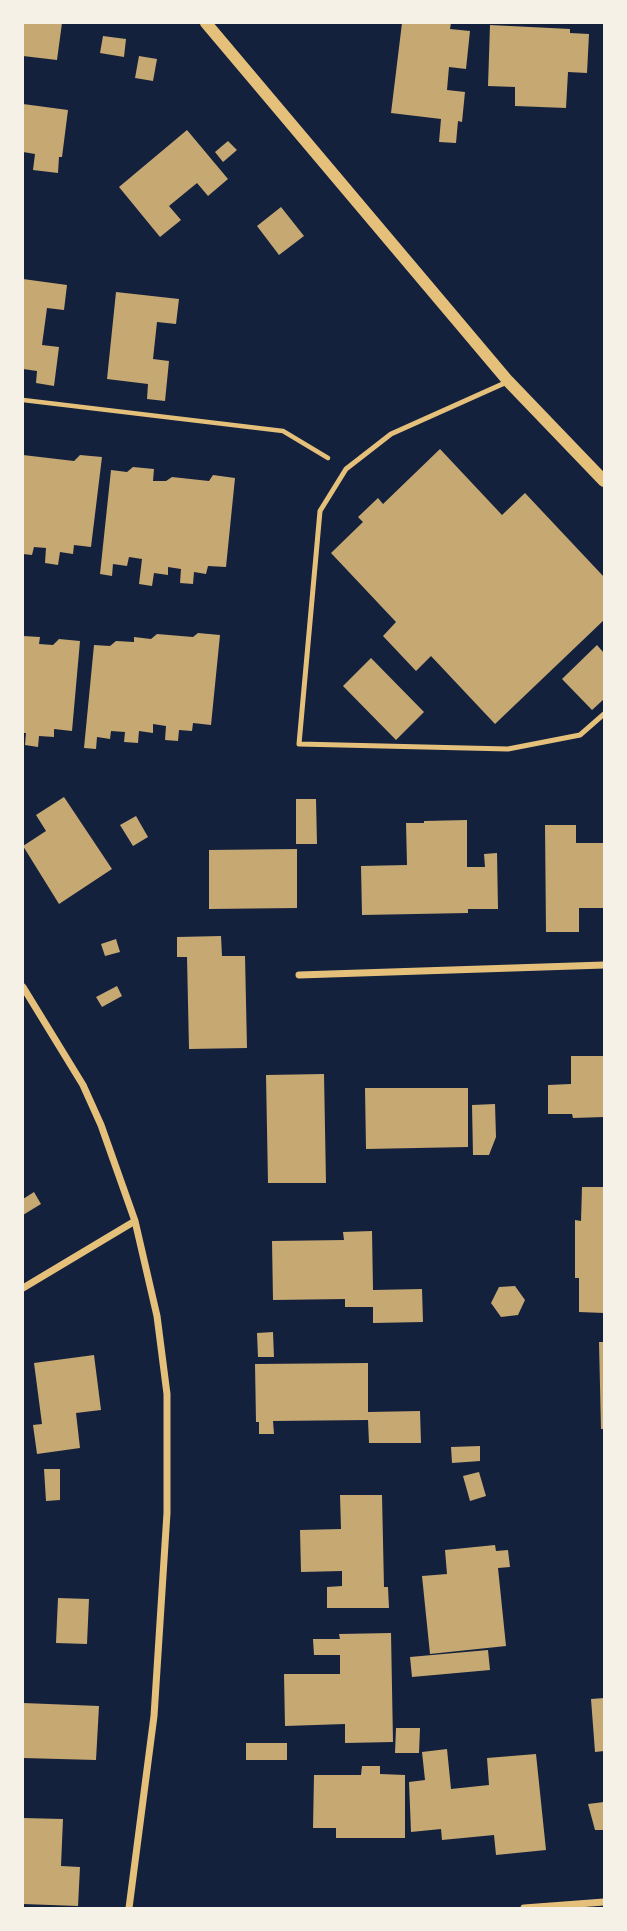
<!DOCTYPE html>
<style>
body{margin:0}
#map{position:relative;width:627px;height:1931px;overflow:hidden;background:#14213d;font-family:"Exo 2",sans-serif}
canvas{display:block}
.frame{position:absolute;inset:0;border:24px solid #f6f1e7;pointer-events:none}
</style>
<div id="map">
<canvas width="627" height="1931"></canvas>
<div class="frame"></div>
</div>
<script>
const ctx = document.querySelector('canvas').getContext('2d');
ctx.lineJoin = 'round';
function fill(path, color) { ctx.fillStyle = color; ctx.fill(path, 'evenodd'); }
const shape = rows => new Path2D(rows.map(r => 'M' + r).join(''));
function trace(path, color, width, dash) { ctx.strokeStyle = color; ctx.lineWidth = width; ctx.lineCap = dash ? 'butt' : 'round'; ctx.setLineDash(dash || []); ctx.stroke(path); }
fill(shape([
 [23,23,62,23,57,60,23,56],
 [402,23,451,23,450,29,470,31,466,69,449,67,447,90,465,92,462,122,458,121,456,143,439,142,441,119,391,113],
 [490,25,570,29,570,33,589,34,587,73,568,72,566,108,515,106,515,87,488,86],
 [103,36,126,39,124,57,100,53],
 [139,56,157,59,153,81,135,78],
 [23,104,68,110,62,157,59,157,58,173,33,170,35,154,23,152],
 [187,130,228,179,208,196,197,183,169,206,181,220,160,237,119,187],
 [228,141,237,150,223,162,215,152],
 [281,207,304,236,279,255,257,226],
 [23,279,67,285,64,310,47,308,42,345,59,347,54,386,36,383,37,371,23,369],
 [116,292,179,299,176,324,157,322,153,359,169,361,165,401,147,399,148,384,107,379],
 [440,449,502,515,525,493,604,577,604,620,495,724,431,656,416,671,383,636,396,622,331,553,363,522,358,517,378,498,383,504],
 [23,455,74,461,80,455,102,457,91,547,74,545,73,554,60,552,58,565,45,563,46,548,34,547,32,555,23,554],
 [133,467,154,469,153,481,166,481,172,477,209,481,213,475,235,478,226,567,208,566,206,574,194,572,193,584,180,583,181,569,168,567,168,575,154,573,152,586,139,584,142,559,129,557,127,566,113,564,112,576,100,574,111,470,127,472],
 [198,633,220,635,211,725,193,723,192,731,179,730,178,741,165,740,166,726,153,724,153,733,139,731,138,743,124,742,125,732,111,731,110,739,97,737,96,749,84,748,94,645,110,646,116,641,134,642,134,637,151,639,157,634,193,637],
 [23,636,40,637,39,644,53,645,59,639,80,641,72,731,54,729,54,737,39,736,38,747,25,745,26,733,23,733],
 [597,645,604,653,604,699,592,710,562,679],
 [371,658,424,712,396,740,343,686],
 [64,797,112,869,59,904,23,846,46,831,36,815],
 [296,799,316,799,317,844,296,844],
 [136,816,148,837,133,846,120,825],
 [467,820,467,867,485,867,484,854,497,853,498,909,468,909,468,913,362,915,361,866,407,865,406,823,424,823,424,821],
 [545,825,576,825,576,843,604,843,604,908,579,908,579,932,546,932],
 [297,849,297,908,209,909,209,850],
 [221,936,222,956,245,956,247,1048,189,1049,187,957,177,957,177,937],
 [116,939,120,952,105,956,101,944],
 [117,986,122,996,102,1007,96,997],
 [571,1056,604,1056,604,1117,573,1118,572,1114,548,1114,548,1085,571,1084],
 [324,1074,326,1183,268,1183,266,1075],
 [365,1088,468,1088,468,1147,366,1149],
 [495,1104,496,1137,489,1155,473,1155,472,1105],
 [582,1187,604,1187,604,1313,579,1312,579,1278,575,1278,575,1220,581,1221],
 [34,1192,41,1204,23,1215,23,1199],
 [372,1231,373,1290,422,1289,423,1322,373,1323,373,1307,345,1307,345,1299,273,1300,272,1241,344,1240,343,1232],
 [515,1286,525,1300,518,1315,501,1317,491,1303,499,1287],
 [273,1332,274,1357,258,1357,257,1333],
 [599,1342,604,1342,604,1429,601,1429],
 [94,1355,101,1410,76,1413,80,1448,37,1454,33,1425,42,1424,34,1363],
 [368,1363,368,1412,420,1411,421,1443,369,1443,368,1420,273,1421,274,1434,259,1434,259,1422,256,1422,255,1364],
 [480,1446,480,1461,452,1463,451,1447],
 [44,1469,60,1469,60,1500,46,1501],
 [479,1472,486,1496,470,1501,463,1476],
 [340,1495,382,1495,384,1587,388,1587,389,1608,327,1608,327,1587,342,1586,342,1571,301,1572,300,1530,341,1529],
 [495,1545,496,1551,508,1550,510,1567,498,1568,506,1646,430,1654,422,1576,447,1574,445,1550],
 [58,1598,89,1599,87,1644,56,1643],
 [391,1633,393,1742,345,1743,345,1724,285,1726,284,1674,340,1674,340,1655,314,1655,313,1639,340,1639,339,1634],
 [488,1650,490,1670,412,1677,410,1657],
 [604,1698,604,1751,595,1752,591,1699],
 [23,1703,99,1706,96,1760,23,1758],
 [396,1728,420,1728,419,1753,395,1753],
 [246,1743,287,1743,287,1760,246,1760],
 [447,1749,451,1789,489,1785,487,1758,536,1754,546,1850,496,1855,494,1835,442,1840,441,1829,411,1832,409,1782,425,1780,422,1752],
 [362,1766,380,1766,380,1774,405,1775,405,1838,336,1838,336,1828,313,1828,314,1775,361,1775],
 [604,1802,604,1830,595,1830,588,1804],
 [23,1818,63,1819,61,1866,80,1867,78,1906,23,1904]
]), '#c6a872');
trace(shape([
 [23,400,283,431,328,458]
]), '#e5c07b', 4.5);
trace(shape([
 [507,382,391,434,346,469,320,511,299,744,508,749,580,735,604,714]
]), '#e5c07b', 5);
trace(shape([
 [299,975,604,965],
 [23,987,83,1085,101,1125,135,1221,157,1316,167,1394,167,1513,154,1716,129,1908],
 [23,1288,135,1221],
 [524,1908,604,1902]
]), '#e5c07b', 7);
trace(shape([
 [206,23,508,381,604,481]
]), '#e5c07b', 12);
</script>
